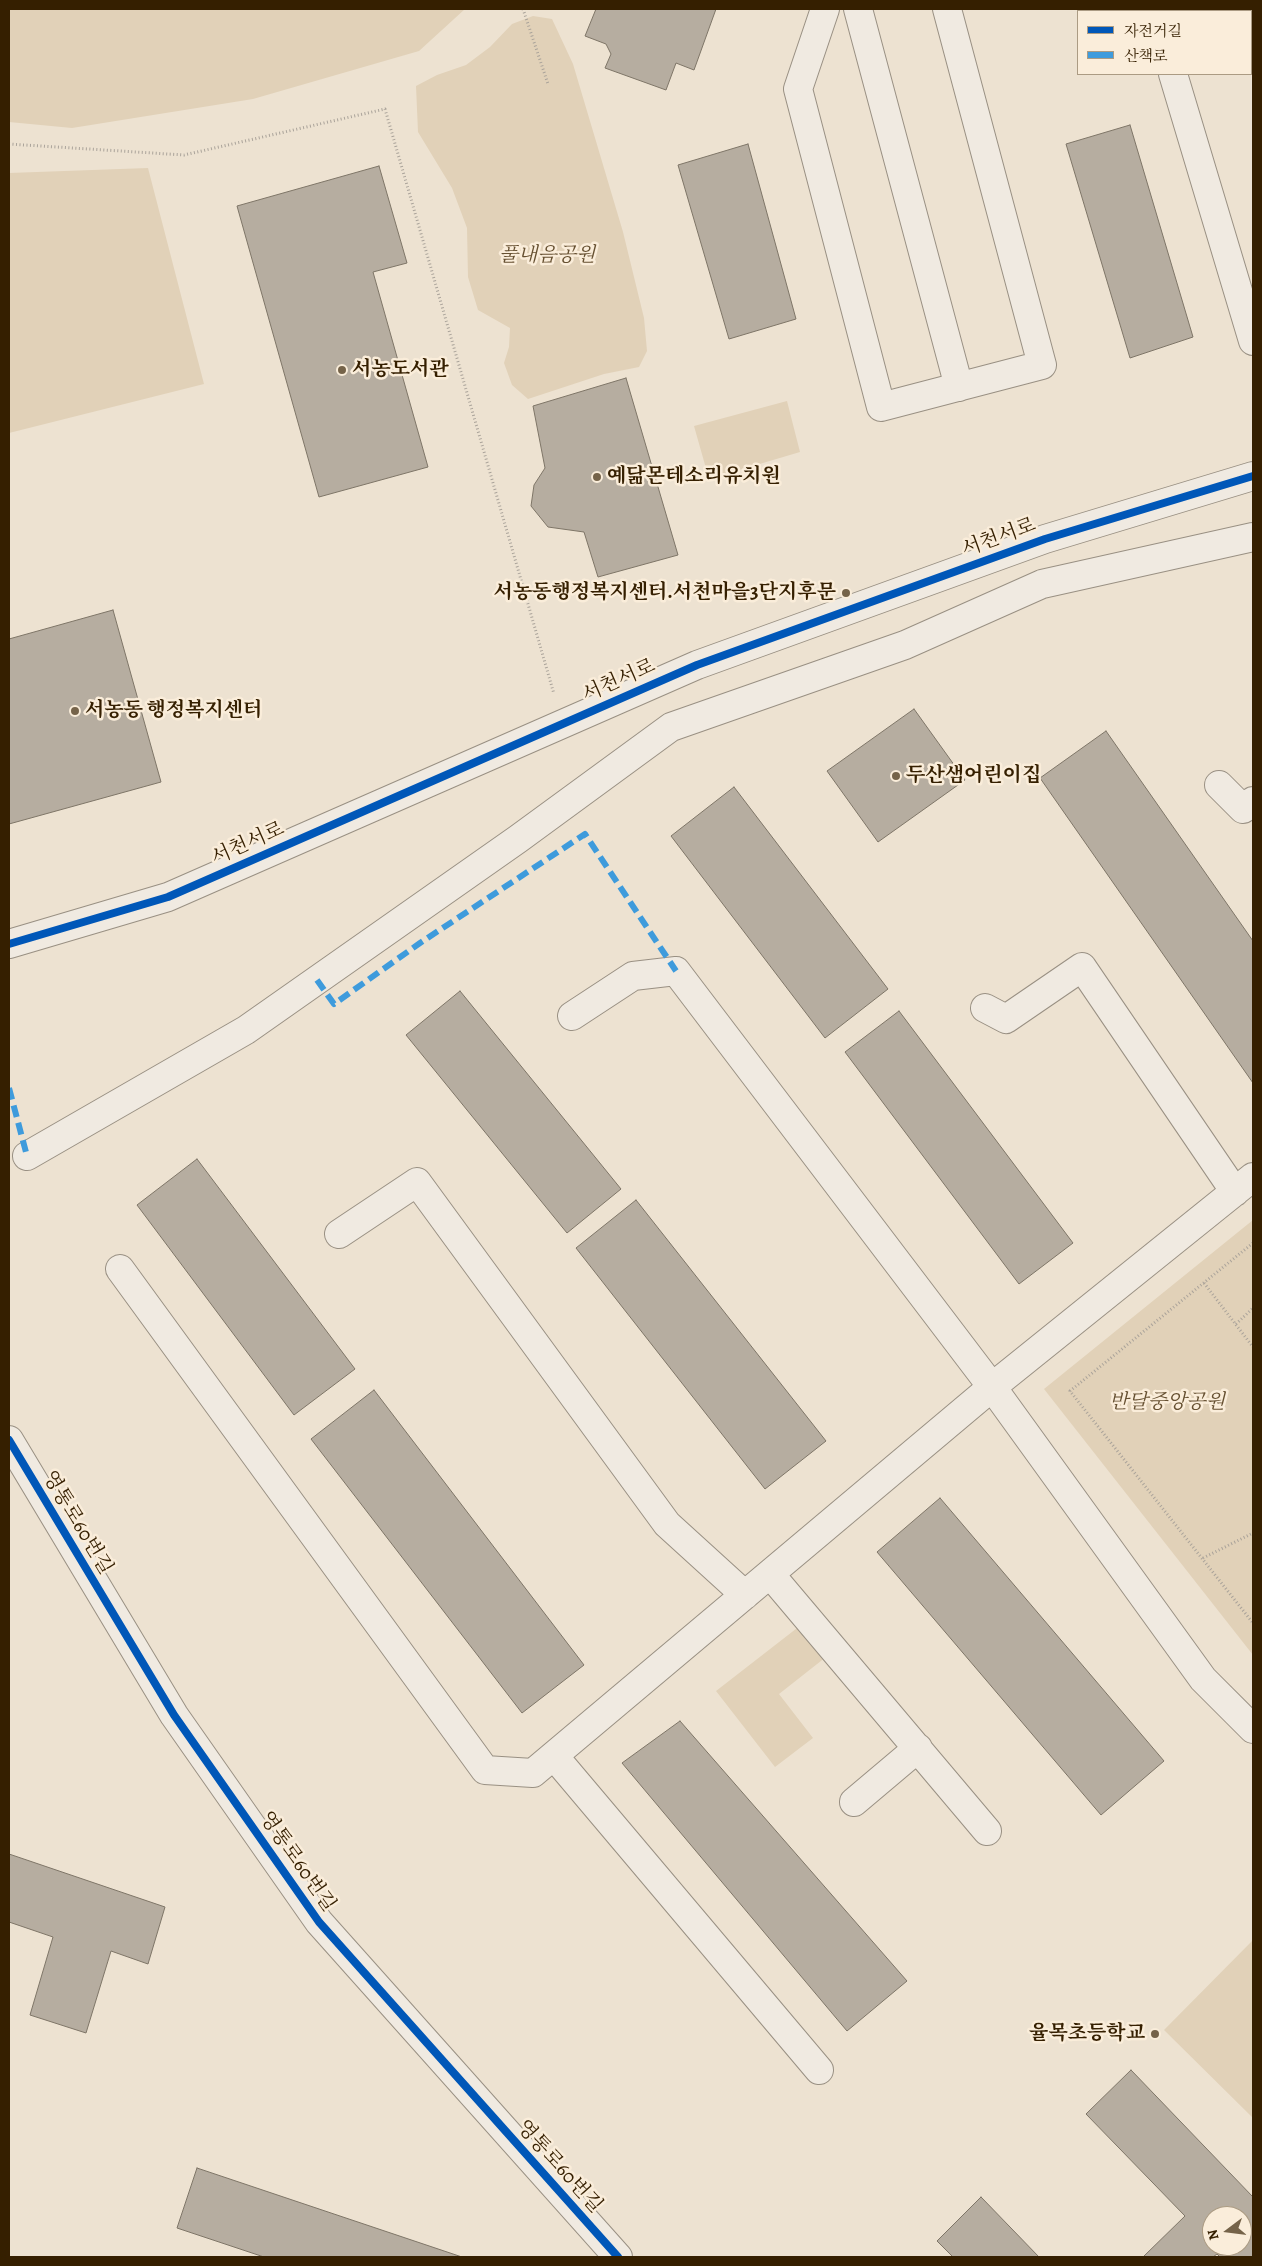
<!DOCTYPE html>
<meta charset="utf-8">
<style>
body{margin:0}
#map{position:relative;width:1262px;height:2266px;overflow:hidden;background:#ede2d1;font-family:Alegreya,"Noto Serif KR",serif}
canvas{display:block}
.frame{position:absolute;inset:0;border:10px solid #351f00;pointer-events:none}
.legend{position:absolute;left:1077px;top:10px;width:175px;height:65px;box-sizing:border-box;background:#faedda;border:1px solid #ab9b83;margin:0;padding:6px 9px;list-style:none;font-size:15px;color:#351f00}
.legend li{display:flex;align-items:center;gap:10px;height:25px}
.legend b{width:25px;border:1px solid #ab9b83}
.north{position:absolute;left:1202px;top:2206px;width:50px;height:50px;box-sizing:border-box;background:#faedda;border:1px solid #ab9b83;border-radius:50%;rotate:255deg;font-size:14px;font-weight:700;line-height:20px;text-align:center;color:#351f00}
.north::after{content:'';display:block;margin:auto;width:18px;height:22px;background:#756349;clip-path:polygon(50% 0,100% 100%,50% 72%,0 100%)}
</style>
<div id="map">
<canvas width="1262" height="2266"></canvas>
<div class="frame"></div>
<ul class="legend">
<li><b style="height:6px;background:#0057b8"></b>자전거길</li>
<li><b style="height:6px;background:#3e9bdc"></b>산책로</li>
</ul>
<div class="north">N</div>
</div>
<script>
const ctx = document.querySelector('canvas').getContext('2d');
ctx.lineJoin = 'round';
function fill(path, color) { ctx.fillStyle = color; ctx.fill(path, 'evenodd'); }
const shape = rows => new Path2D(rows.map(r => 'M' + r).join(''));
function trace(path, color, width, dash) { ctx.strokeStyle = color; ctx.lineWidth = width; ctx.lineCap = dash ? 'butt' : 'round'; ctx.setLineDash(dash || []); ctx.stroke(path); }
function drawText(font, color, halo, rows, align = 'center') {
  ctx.font = font + ' Alegreya,"Noto Serif KR",serif'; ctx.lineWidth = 5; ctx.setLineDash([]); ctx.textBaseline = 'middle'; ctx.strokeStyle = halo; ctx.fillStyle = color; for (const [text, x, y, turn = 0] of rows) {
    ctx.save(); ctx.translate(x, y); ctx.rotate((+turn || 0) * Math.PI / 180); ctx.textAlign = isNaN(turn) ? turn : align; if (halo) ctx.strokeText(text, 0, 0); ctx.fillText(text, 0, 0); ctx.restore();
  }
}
fill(shape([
 [9,9,465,9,419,51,253,99,72,128,9,122],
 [533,16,552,19,573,64,623,232,644,318,647,351,639,367,604,374,528,399,512,385,504,363,509,347,510,328,478,310,468,277,467,228,452,188,418,132,416,86,437,75,466,65,490,47,512,24],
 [148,168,204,384,9,433,9,173],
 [787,401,800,452,709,479,694,426],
 [1253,1220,1253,1655,1044,1389],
 [801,1625,826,1657,779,1694,813,1738,775,1767,716,1691],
 [1253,1940,1253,2118,1164,2030]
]), '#e1d1b8');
const building = shape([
 [596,9,716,9,694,70,676,63,666,90,605,68,611,54,606,44,585,36,596,9],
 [1222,9,1253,9,1253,20,1251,19,1251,11,1229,11,1222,9],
 [1130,125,1193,337,1130,358,1066,144,1130,125],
 [748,144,796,319,729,339,678,165,748,144],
 [379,166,407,263,373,272,428,467,319,497,237,206,379,166],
 [626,378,678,555,598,577,584,532,548,527,531,506,534,485,545,468,533,406,626,378],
 [113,610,161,782,9,824,9,639,113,610],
 [914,709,965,780,878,842,827,771,914,709],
 [1106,731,1253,941,1253,1083,1040,778,1106,731],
 [734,787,888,989,825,1038,671,836,734,787],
 [460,991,621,1189,567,1233,406,1035,460,991],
 [899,1011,1073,1243,1019,1284,845,1052,899,1011],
 [197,1159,355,1369,294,1415,137,1205,197,1159],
 [636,1200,826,1441,765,1489,576,1248,636,1200],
 [374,1390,584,1665,522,1713,311,1439,374,1390],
 [940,1498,1164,1761,1101,1815,877,1552,940,1498],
 [680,1721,907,1981,847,2031,622,1763,680,1721],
 [9,1854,165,1907,148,1964,111,1951,86,2033,30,2015,53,1937,9,1922,9,1854],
 [1131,2070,1253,2197,1253,2257,1220,2257,1217,2254,1213,2257,1143,2257,1185,2216,1086,2114,1131,2070],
 [1212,2216,1242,2216,1242,2246,1212,2246,1212,2216],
 [197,2168,462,2257,264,2257,177,2228,197,2168],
 [981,2197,1039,2257,953,2257,937,2241,981,2197]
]);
fill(building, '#b6ada0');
trace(building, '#7e7567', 1);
const minor = shape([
 [825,9,798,89,881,407,1042,365,947,9],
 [858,9,959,387],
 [1154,9,1154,11],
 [1173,74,1253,341],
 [1219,785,1243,809,1253,801],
 [9,944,168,897,697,665,1045,539,1253,476],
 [985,1008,1006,1019,1082,967,1235,1192],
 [572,1016,633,976,676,971,992,1387,1203,1679,1253,1729],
 [27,1156,246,1030,518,839,671,727,905,645,1042,584,1253,537],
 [339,1234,417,1182,667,1524,745,1595],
 [120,1269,485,1770,533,1773,992,1387,1253,1177],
 [9,1440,174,1715,319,1922,618,2257],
 [770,1574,987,1831],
 [554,1756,819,2070],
 [854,1802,918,1748]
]);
trace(minor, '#999083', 30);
trace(shape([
 [523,9,548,84],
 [9,144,184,155,385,109,554,694],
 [1253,1243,1070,1391,1253,1623],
 [1204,1283,1253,1347],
 [1236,1324,1253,1308],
 [1203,1558,1253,1533]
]), '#aaa39a', 3, [1, 2.5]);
trace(minor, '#f0eae1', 28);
trace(shape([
 [317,980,334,1004,420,943,585,834,676,971],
 [9,1088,27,1156]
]), '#3e9bdc', 6, [12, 6]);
trace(shape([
 [9,944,168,897,697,665,1045,539,1253,476],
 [9,1440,174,1715,319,1922,618,2257]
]), '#0057b8', 8);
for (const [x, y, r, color] of [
 [342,370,5,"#756349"],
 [597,477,5,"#756349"],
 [846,593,5,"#756349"],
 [75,711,5,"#756349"],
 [896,776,5,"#756349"],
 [1155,2034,5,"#756349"]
]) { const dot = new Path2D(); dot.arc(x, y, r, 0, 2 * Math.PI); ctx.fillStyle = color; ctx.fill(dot); trace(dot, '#faedda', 2); }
drawText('italic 20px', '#665031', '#faedda', [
 ["풀내음공원",547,256],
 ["반달중앙공원",1167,1403]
]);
drawText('bold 20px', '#351f00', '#faedda', [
 ["서농도서관",352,370],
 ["예닮몬테소리유치원",607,477],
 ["서농동행정복지센터.서천마을3단지후문",836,593,"right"],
 ["서농동 행정복지센터",85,711],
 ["두산샘어린이집",906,776],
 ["율목초등학교",1145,2034,"right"]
], 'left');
drawText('20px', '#351f00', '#faedda', [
 ["서천서로",999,538,-20],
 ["서천서로",619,681,-24],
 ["서천서로",248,844,-24],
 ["영통로60번길",77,1523,59],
 ["영통로60번길",297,1862,55],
 ["영통로60번길",559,2167,48]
]);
</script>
